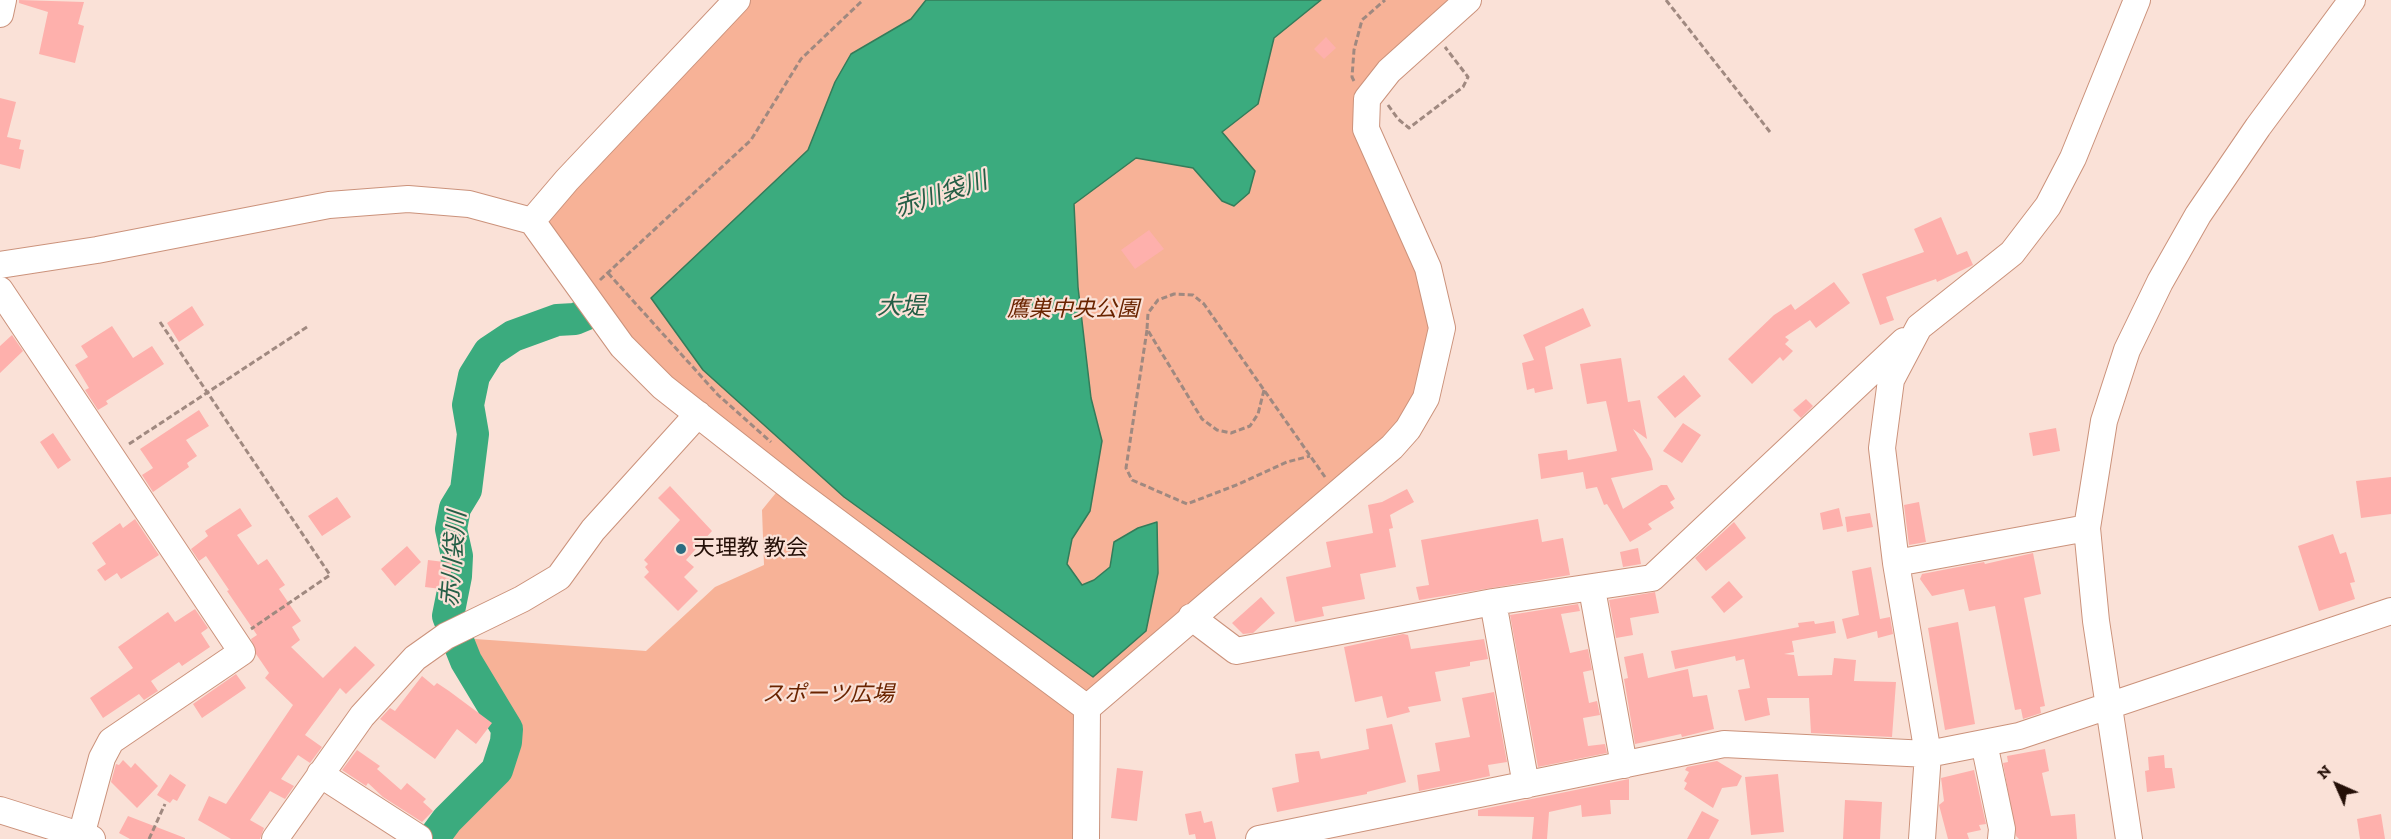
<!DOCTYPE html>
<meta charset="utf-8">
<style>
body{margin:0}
#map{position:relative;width:2391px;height:839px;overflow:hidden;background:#fae1d7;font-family:"Zilla Slab",serif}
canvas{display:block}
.north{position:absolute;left:2307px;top:755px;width:60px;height:60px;-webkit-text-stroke:4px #fae1d7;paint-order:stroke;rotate:315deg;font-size:16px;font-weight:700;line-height:24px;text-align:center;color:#240f07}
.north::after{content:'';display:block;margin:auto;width:21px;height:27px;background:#240f07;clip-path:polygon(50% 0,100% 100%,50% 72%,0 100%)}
</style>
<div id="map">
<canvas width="2391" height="839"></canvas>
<div class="north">N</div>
</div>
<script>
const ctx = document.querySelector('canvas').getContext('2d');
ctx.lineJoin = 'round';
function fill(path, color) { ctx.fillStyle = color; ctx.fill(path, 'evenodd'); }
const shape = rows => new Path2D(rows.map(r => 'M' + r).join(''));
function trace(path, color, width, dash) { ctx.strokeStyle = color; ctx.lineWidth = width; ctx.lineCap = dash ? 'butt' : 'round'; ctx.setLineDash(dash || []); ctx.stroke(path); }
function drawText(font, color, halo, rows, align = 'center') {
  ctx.font = font + ' "Zilla Slab","Noto Sans JP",serif'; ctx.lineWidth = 4.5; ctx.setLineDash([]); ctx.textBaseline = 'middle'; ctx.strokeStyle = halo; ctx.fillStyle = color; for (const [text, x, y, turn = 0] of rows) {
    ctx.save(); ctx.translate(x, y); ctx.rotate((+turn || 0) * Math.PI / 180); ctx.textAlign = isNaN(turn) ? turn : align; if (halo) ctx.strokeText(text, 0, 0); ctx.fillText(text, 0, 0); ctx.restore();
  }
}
fill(shape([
 [737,0,1468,0,1367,99,1437,307,1408,429,1087,708,1086,839,440,839,442,833,483,794,506,766,513,738,509,712,461,638,646,651,715,587,764,565,762,510,784,483,663,387,532,221]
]), '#f7b297');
const water = shape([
 [926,0,1321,0,1274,38,1258,104,1222,132,1255,171,1249,193,1234,206,1222,201,1193,168,1136,158,1074,204,1078,287,1091,398,1102,441,1090,511,1072,539,1067,564,1082,585,1094,580,1110,567,1114,542,1138,528,1157,522,1158,573,1146,631,1093,677,844,497,703,370,651,298,808,150,835,82,851,54,911,19,926,0]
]);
fill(water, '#3bab7e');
trace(water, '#347c5a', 1.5);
trace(shape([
 [433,839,447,820,497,770,506,742,507,729,466,661,448,616,456,576,457,556,451,529,455,508,466,490,473,434,468,405,474,376,489,352,513,336,557,320,575,319,587,314]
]), '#3bab7e', 32);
fill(shape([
 [19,0,84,2,78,24,84,26,75,63,39,54,48,12,19,3],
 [1326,37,1336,48,1324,59,1314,49],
 [0,98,16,102,7,137,21,140,19,149,24,150,20,169,0,164],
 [1941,217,1957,255,1967,251,1973,265,1937,282,1936,279,1886,297,1894,320,1880,325,1862,274,1924,252,1914,229],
 [1149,230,1164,249,1135,269,1121,250],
 [1834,282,1850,303,1816,328,1810,320,1785,337,1789,340,1785,344,1793,351,1783,361,1780,357,1752,384,1728,359,1774,315,1791,304,1795,310],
 [192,306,204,325,179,342,167,323],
 [1583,308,1591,326,1545,347,1553,389,1535,393,1534,388,1527,390,1522,363,1534,360,1523,335],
 [112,326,133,358,152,346,164,364,106,401,108,404,98,410,85,390,89,388,75,365,88,357,81,346],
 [12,335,23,351,0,373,0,346],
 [1621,358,1628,402,1640,400,1647,439,1633,429,1651,459,1653,470,1611,478,1623,509,1661,485,1667,485,1675,499,1670,502,1674,508,1648,524,1652,529,1630,542,1607,504,1604,505,1597,487,1586,489,1583,472,1541,479,1538,454,1567,450,1568,460,1617,451,1606,401,1587,404,1580,364],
 [1684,375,1701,396,1675,418,1657,397],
 [1806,399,1813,406,1801,418,1793,410],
 [199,410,209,426,186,440,197,456,187,463,189,467,153,492,142,475,153,468,140,449],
 [1683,423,1701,435,1682,463,1663,451],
 [2056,428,2060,451,2033,456,2029,433],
 [53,433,71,460,58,469,40,442],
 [2391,477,2391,514,2361,518,2356,481],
 [670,486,712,531,686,560,694,567,684,577,698,591,678,611,644,577,649,572,645,567,648,564,644,560,680,520,658,498],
 [1407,489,1414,502,1390,515,1393,528,1389,529,1396,567,1360,574,1365,599,1322,607,1324,616,1295,622,1286,577,1331,567,1326,542,1373,533,1368,505,1382,502],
 [337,497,351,517,322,536,308,516],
 [1919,502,1926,542,1909,545,1904,505],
 [240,508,252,526,237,535,258,565,267,559,285,585,279,589,301,621,292,627,300,640,291,647,323,678,355,646,375,665,346,694,340,688,305,735,322,747,310,763,298,755,281,779,294,786,285,799,270,791,250,820,264,828,260,839,231,839,198,820,209,796,226,804,293,705,265,678,269,673,256,654,251,639,257,635,227,591,229,590,206,556,199,561,191,549,208,536,205,531],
 [1839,508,1843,526,1823,530,1820,513],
 [1870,513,1873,527,1847,532,1845,517],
 [135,519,159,555,121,579,117,573,105,581,97,570,106,564,92,543,120,523,123,528],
 [1538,519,1542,542,1563,538,1570,575,1419,600,1416,587,1429,585,1421,540],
 [1734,522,1746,538,1706,571,1695,558],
 [2333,534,2340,554,2346,552,2355,582,2350,583,2355,599,2319,611,2298,546],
 [407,546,421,562,395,586,381,569],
 [1638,548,1641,564,1623,567,1620,552],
 [2033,553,2041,594,2024,598,2045,706,2040,707,2041,713,2023,719,2021,709,2015,710,1995,606,1969,611,1964,589,1932,596,1920,579,1922,574,1984,562,1985,564],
 [428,560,452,563,449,590,425,587],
 [1871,567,1880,619,1890,617,1893,634,1878,638,1877,631,1847,639,1842,619,1859,615,1852,571],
 [1729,581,1743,597,1724,613,1711,597],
 [1655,592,1659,613,1630,618,1633,635,1616,638,1609,600],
 [1261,597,1275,613,1253,633,1243,634,1232,623],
 [1578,604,1580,611,1561,614,1570,653,1588,649,1592,670,1583,672,1589,703,1597,701,1600,715,1583,718,1588,746,1605,744,1607,753,1538,767,1510,615],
 [195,609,208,628,201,633,210,647,182,666,179,662,151,681,158,691,144,700,139,694,103,718,90,698,133,668,118,647,168,612,175,622],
 [1814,621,1815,624,1834,621,1836,633,1792,641,1794,652,1784,654,1794,655,1798,676,1832,675,1834,658,1856,660,1854,681,1896,682,1892,737,1811,733,1809,698,1767,698,1770,715,1745,721,1738,690,1750,688,1744,659,1736,661,1735,656,1675,669,1671,651,1799,627,1798,623],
 [1958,622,1975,724,1945,730,1928,628],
 [1403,634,1408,635,1411,649,1484,639,1488,659,1470,662,1470,666,1435,672,1441,701,1408,707,1410,712,1387,718,1382,696,1355,702,1344,647],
 [1643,653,1648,678,1688,669,1693,697,1707,695,1714,729,1682,737,1681,734,1635,744,1624,679,1628,678,1624,657],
 [236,674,246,688,202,718,193,704],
 [422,676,434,686,437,683,449,691,492,723,476,744,457,729,435,759,380,719,390,708,395,711],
 [1494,692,1507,762,1488,765,1490,776,1419,791,1417,775,1440,771,1435,743,1470,737,1462,698],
 [1392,724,1406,782,1367,792,1367,794,1277,812,1272,788,1299,782,1295,754,1319,751,1321,759,1369,749,1366,729],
 [2045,749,2049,771,2042,773,2051,816,2075,814,2077,839,2019,839,2016,836,2003,763,2008,762,2007,756],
 [357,750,380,766,377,769,401,790,407,783,426,799,423,802,433,811,422,822,383,797,368,783,366,786,342,770],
 [2164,755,2165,768,2172,768,2175,788,2147,792,2145,771,2149,770,2148,757],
 [123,760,131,768,135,763,158,786,137,808,111,782,116,764,119,765],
 [1717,761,1742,776,1737,786,1722,788,1713,808,1684,789,1687,783,1684,781,1689,772,1685,770,1687,767],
 [1117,768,1143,771,1137,821,1111,818],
 [1974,770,1986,824,1979,825,1981,830,1967,833,1969,839,1948,839,1939,805,1944,801,1941,778],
 [170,774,186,785,177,801,173,799,170,803,157,795],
 [1778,774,1784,832,1751,835,1745,777],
 [1629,779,1629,800,1610,800,1611,814,1582,817,1581,805,1549,812,1547,839,1532,839,1534,817,1478,816,1478,810],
 [1845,800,1882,802,1880,839,1843,839],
 [1201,811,1204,823,1212,821,1216,839,1196,839,1195,834,1189,835,1185,814],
 [1702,811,1719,820,1709,839,1687,839],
 [2381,814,2385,839,2360,839,2357,819],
 [128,816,185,838,185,839,130,839,119,833]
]), '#feb0ac');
const minor = shape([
 [0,14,3,0],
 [532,221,567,180,737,0],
 [0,265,97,250,329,205,408,199,469,204,532,221,622,346,663,387,794,490,1087,708],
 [0,290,242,652,111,741,102,758,81,836],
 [1896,563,2087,528],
 [1592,589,1624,765],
 [1493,602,1526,785],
 [1191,617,1236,651,1493,602,1652,578,1904,341],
 [1984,743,2002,829,2001,839],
 [320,774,419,838],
 [0,810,92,839],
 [275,839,362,716,415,658,446,636,522,599,559,577,593,530,698,414],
 [1086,839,1087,708,1392,447,1408,429,1426,398,1442,328,1428,268,1366,129,1367,99,1389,71,1468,0],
 [1259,839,1724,744,1928,754,2019,736,2391,611],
 [1922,839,1928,754,1896,563,1882,448,1891,380,1919,327,2012,253,2048,206,2073,158,2137,0],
 [2129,839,2096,621,2087,528,2104,421,2127,350,2160,282,2198,215,2258,127,2352,0]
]);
trace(minor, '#cb927b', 28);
trace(shape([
 [1666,0,1770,132],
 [1354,81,1352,77,1354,50,1362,20,1385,0],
 [1388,105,1398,119,1409,128,1463,87,1468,77,1445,47],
 [608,273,718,395,771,442],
 [600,280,751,140,801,59,863,0],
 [160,322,330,575,251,629],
 [1147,330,1126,468,1132,480,1187,504,1239,484,1287,462,1310,456],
 [1264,390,1258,414,1250,426,1231,433,1217,430,1202,419,1147,329,1148,313,1158,300,1174,294,1193,295,1204,304,1264,390,1325,477],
 [129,444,307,327],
 [149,839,165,804]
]), '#a08980', 3, [6, 3]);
trace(minor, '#fff', 26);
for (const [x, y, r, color] of [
 [681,549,6,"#2c6c81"]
]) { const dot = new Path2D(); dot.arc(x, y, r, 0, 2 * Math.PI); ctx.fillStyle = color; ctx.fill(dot); trace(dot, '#fae1d7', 2); }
drawText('italic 22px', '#6a2400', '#fae1d7', [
 ["鷹巣中央公園",1073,310],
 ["スポーツ広場",828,695]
]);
drawText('22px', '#240f07', '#fae1d7', [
 ["天理教 教会",693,549]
], 'left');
drawText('italic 24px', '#255e46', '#fae1d7', [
 ["赤川袋川",941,195,-18],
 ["大堤",901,307],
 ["赤川袋川",454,559,-85]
]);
</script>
